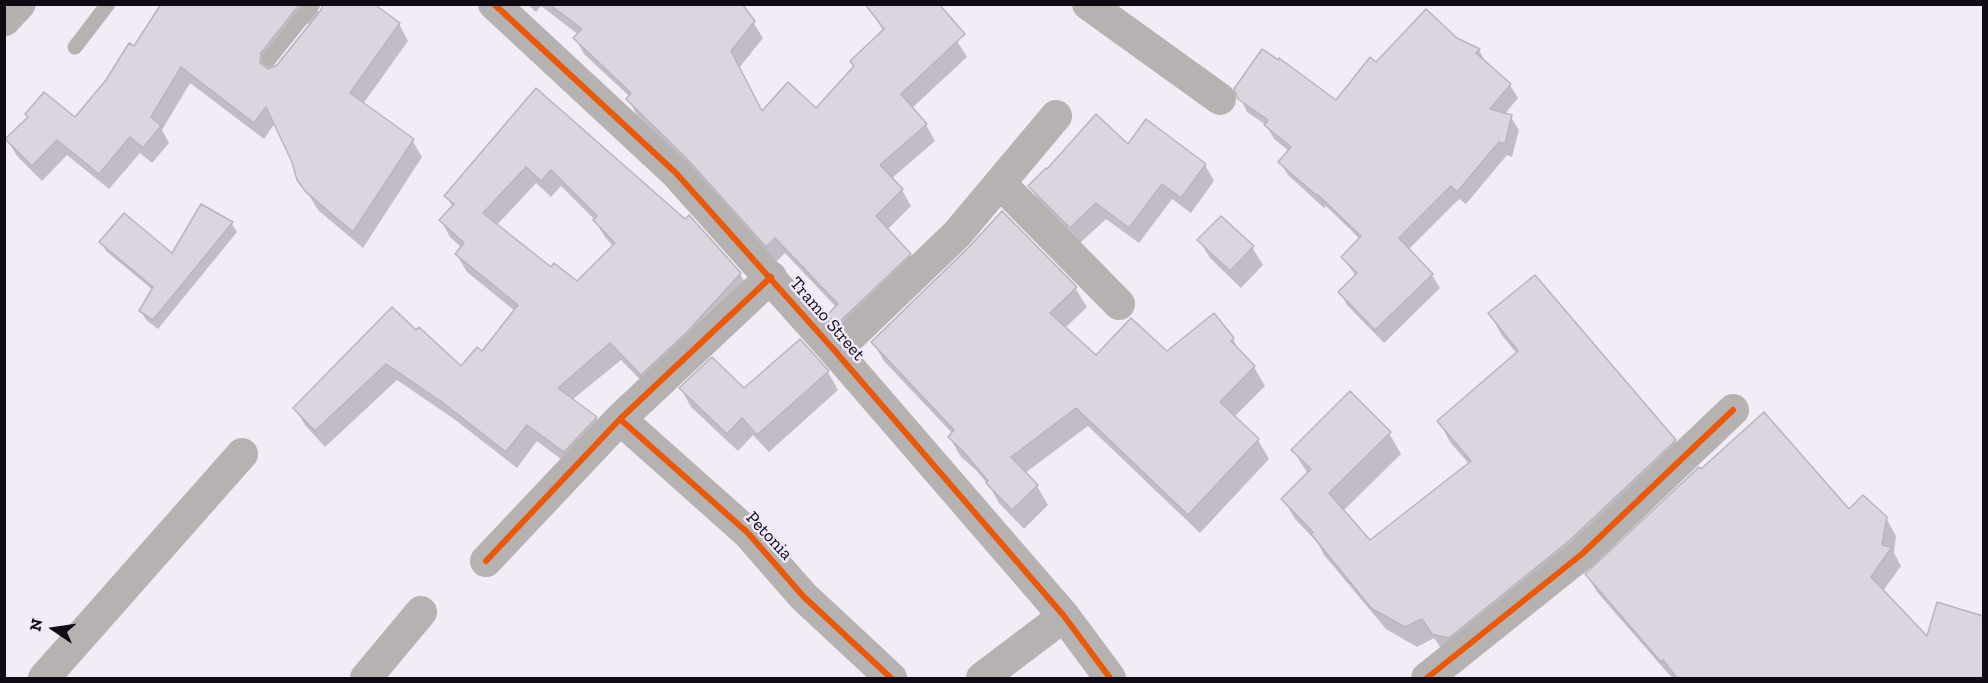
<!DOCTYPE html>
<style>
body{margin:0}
#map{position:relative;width:1988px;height:683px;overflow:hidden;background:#f2ecf7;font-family:"Zilla Slab",serif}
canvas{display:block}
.frame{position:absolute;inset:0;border:6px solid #0f0a13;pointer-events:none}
.north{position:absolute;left:24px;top:599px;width:60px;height:60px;-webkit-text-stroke:4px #f3e7fc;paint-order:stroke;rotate:283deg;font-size:16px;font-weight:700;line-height:24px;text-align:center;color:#0f0a13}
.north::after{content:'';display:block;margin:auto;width:21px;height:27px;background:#0f0a13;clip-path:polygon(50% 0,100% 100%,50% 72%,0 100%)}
</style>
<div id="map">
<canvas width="1988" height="683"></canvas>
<div class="frame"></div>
<div class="north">N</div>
</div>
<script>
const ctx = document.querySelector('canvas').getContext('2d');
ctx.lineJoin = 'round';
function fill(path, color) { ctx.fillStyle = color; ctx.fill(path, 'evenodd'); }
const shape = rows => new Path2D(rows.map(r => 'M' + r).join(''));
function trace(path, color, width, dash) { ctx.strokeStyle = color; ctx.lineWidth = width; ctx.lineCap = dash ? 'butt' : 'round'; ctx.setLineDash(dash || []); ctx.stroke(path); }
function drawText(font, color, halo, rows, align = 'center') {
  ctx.font = font + ' "Zilla Slab",serif'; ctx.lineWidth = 5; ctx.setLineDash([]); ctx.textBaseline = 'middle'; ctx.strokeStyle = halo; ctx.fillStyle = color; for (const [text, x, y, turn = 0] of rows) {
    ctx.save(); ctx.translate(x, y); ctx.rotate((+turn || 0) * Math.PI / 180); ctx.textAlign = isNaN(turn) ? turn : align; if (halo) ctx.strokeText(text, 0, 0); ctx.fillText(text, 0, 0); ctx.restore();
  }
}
fill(shape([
 [163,4,314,4,319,13,323,8,399,24,408,41,363,104,412,140,422,157,363,248,318,210,299,179,293,162,275,123,264,139,190,83,162,130,169,143,152,163,140,153,109,189,67,155,42,181,17,156,7,139,76,120,135,48],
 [307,23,309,25,278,66,270,69],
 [527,4,663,4,753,22,763,38,739,68,763,113,816,110,855,67,851,62,884,32,874,15,957,41,967,57,912,108,926,125,935,141,891,179,902,190,911,206,887,230,909,254,919,270,838,331,828,315,837,308,785,253,776,262,700,177,637,115,628,99,630,97,584,54,575,38,579,35,541,6,536,12],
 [1418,20,1479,50,1487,65,1510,85,1518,98,1504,115,1511,117,1519,130,1512,157,1507,155,1466,204,1459,199,1408,250,1432,275,1440,288,1384,343,1347,305,1340,292,1356,276,1342,257,1360,239,1326,206,1324,208,1288,175,1280,162,1290,152,1274,139,1266,125,1247,112,1236,89,1264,49,1337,102,1376,64],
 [537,90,740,274,750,291,651,391,621,360,572,400,596,418,606,435,574,469,537,441,517,468,454,419,397,380,325,447,305,425,295,408,416,333,461,368,482,353,515,311,467,272,457,255,462,248,450,237,441,220,453,207,446,196],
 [536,183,551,197,561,186,594,219,605,237,613,246,577,283,551,269,497,225],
 [1129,146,1205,165,1214,181,1191,213,1172,199,1139,243,1106,219,1080,243,1039,202,1030,186],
 [201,206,232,224,237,232,158,329,146,320,141,311,153,290,106,251,101,242,173,255],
 [1199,240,1252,247,1263,265,1241,288,1210,258],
 [1075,288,1087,307,1064,329,1096,357,1167,353,1233,339,1240,353,1254,367,1265,386,1234,417,1258,440,1269,459,1200,533,1088,426,1025,473,1037,486,1048,505,1024,529,999,503,990,487,976,470,961,457,950,438,953,434,884,361,873,342],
 [1490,313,1675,440,1686,461,1445,654,1434,638,1417,647,1386,629,1324,555,1318,543,1295,519,1283,499,1308,474,1293,450,1389,433,1401,454,1343,511,1370,542,1469,464,1450,442,1439,421,1517,354,1501,334],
 [800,341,828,372,838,390,769,452,753,435,738,451,691,407,681,389,744,390],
 [1849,511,1886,518,1896,536,1894,553,1901,566,1883,591,1928,639,1938,604,1984,617,1984,678,1676,678,1674,677,1672,678,1597,592,1587,575]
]), '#0003');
const building = shape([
 [161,4,300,4,261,53,260,63,268,69,277,65,321,10,323,4,374,4,400,23,350,93,414,139,353,232,306,192,297,180,292,162,266,107,254,123,181,67,151,117,161,126,143,148,130,137,99,174,57,140,32,166,5,139,28,117,25,114,44,92,75,117,106,80,129,43,134,46,161,4],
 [549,4,742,4,755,21,731,51,762,111,788,82,816,108,854,66,850,61,884,29,865,4,939,4,965,34,901,94,927,124,880,165,903,189,876,216,911,254,836,325,827,315,838,304,775,238,766,247,689,161,626,99,631,93,573,38,582,29,549,4],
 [1426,9,1457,38,1480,49,1476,53,1511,84,1490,109,1512,115,1505,144,1499,142,1457,192,1451,186,1399,238,1433,274,1375,330,1338,292,1357,273,1341,257,1361,236,1317,194,1316,195,1278,162,1291,147,1264,125,1268,120,1238,99,1234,89,1262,49,1278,60,1279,58,1336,100,1370,57,1376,62,1426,9],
 [536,88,685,219,689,215,741,273,687,332,641,375,610,343,558,388,597,417,564,452,527,425,506,452,442,402,386,364,315,431,293,408,392,307,416,330,419,327,461,366,477,347,482,351,518,305,455,254,464,243,439,220,454,204,444,196,536,88],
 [526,167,541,181,551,170,597,216,593,220,615,243,577,281,554,263,551,267,483,213,526,167],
 [1096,114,1128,144,1146,119,1206,164,1181,198,1162,184,1129,228,1096,203,1070,228,1028,186,1046,168,1047,169,1096,114],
 [201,204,233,222,153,320,139,311,153,287,99,242,124,213,172,253,201,204],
 [1002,211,1077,287,1050,313,1096,355,1131,318,1167,351,1214,313,1234,338,1231,341,1255,366,1220,402,1259,439,1188,515,1076,408,1011,457,1038,485,1012,510,986,483,988,481,963,451,948,437,954,430,871,342,969,247,1002,211],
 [1221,216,1254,246,1230,271,1197,240,1221,216],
 [1535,275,1676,440,1570,540,1449,638,1432,634,1422,619,1405,627,1372,609,1311,534,1313,532,1281,499,1311,469,1291,450,1350,391,1391,432,1329,493,1370,540,1471,461,1437,421,1518,351,1488,313,1535,275],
 [800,339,829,371,757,435,742,418,727,434,679,388,712,357,744,388,800,339],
 [1764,412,1849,509,1863,495,1887,517,1882,545,1892,547,1871,577,1927,636,1937,602,1983,616,1983,678,1677,678,1663,660,1661,662,1585,574,1699,467,1701,469,1764,412]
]);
fill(building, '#dbd5df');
trace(building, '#b9b3bd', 1.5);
trace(shape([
 [75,47,108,4],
 [269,59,313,4]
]), '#b6b2b2', 15);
trace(shape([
 [494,4,676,173,835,351,1064,616,1110,678],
 [1088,4,1220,99],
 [1000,183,1119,304],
 [835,351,957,234,1056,116],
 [620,419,748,533,803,596,891,678],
 [486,561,620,419,771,277],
 [44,678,242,454],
 [366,678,421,612],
 [982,678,1064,616],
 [1427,678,1582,554,1733,410]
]), '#b6b2b2', 32);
trace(shape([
 [4,20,19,4]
]), '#b6b0b1', 33);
trace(shape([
 [494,4,676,173,835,351,1064,616,1110,678],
 [620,419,748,533,803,596,891,678],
 [486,561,620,419,771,277],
 [1427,678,1582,554,1733,410]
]), '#e8590c', 6);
drawText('18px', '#0f0a13', '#f3e7fc', [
 ["Tramo Street",827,319,49],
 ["Petonia",769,536,47]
]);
</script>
